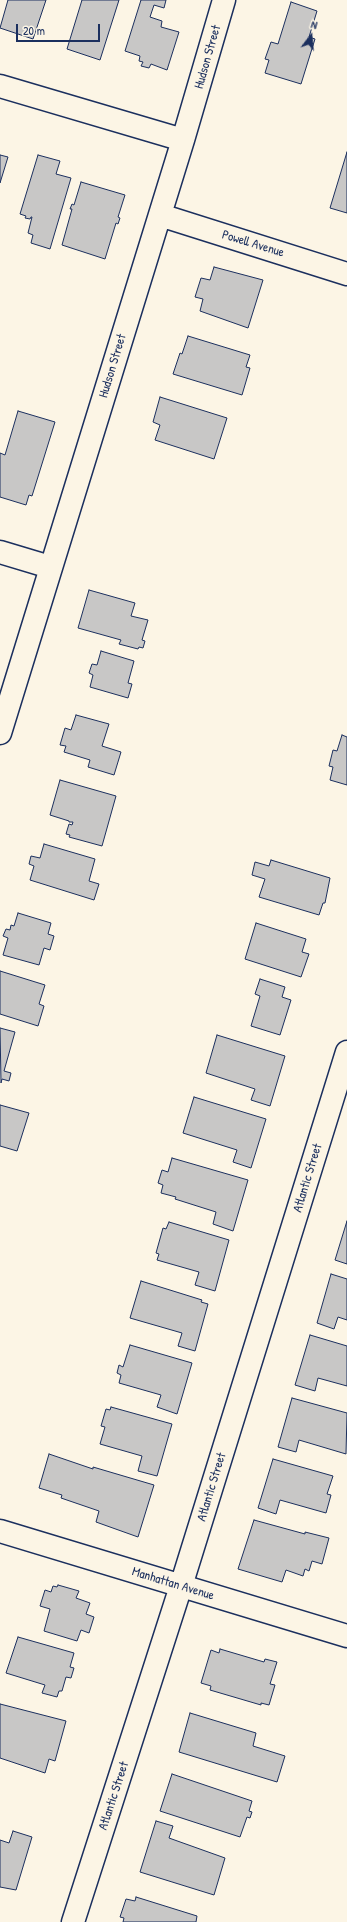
<!DOCTYPE html>
<style>
body{margin:0}
#map{position:relative;width:347px;height:1922px;overflow:hidden;background:#fcf5e5;font-family:"Patrick Hand",sans-serif}
canvas{display:block}
.north{position:absolute;left:291px;top:16px;width:40px;height:40px;-webkit-text-stroke:3px #fcf5e5;paint-order:stroke;rotate:16deg;font-size:11px;font-weight:700;line-height:16px;text-align:center;color:#1b2f5e}
.north::after{content:'';display:block;margin:auto;width:14px;height:18px;background:#1b2f5e;clip-path:polygon(50% 0,100% 100%,50% 72%,0 100%)}
.scale{position:absolute;left:16px;top:24px;width:84px;height:18px;box-sizing:border-box;border:2px solid #1b2f5e;border-top:0;padding-left:5px;font-size:12px;line-height:14px;white-space:nowrap;color:#1b2f5e;-webkit-text-stroke:3px #fcf5e5;paint-order:stroke}
</style>
<div id="map">
<canvas width="347" height="1922"></canvas>
<div class="north">N</div>
<div class="scale">20 m</div>
</div>
<script>
const ctx = document.querySelector('canvas').getContext('2d');
ctx.lineJoin = 'round';
function fill(path, color) { ctx.fillStyle = color; ctx.fill(path, 'evenodd'); }
const shape = rows => new Path2D(rows.map(r => 'M' + r).join(''));
function trace(path, color, width, dash) { ctx.strokeStyle = color; ctx.lineWidth = width; ctx.lineCap = dash ? 'butt' : 'round'; ctx.setLineDash(dash || []); ctx.stroke(path); }
function drawText(font, color, halo, rows, align = 'center') {
  ctx.font = font + ' "Patrick Hand",sans-serif'; ctx.lineWidth = 3; ctx.setLineDash([]); ctx.textBaseline = 'middle'; ctx.strokeStyle = halo; ctx.fillStyle = color; for (const [text, x, y, turn = 0] of rows) {
    ctx.save(); ctx.translate(x, y); ctx.rotate((+turn || 0) * Math.PI / 180); ctx.textAlign = isNaN(turn) ? turn : align; if (halo) ctx.strokeText(text, 0, 0); ctx.fillText(text, 0, 0); ctx.restore();
  }
}
const building = shape([
 [8,0,46,0,33,39,0,28,8,0],
 [82,0,119,0,100,60,67,49,82,0],
 [141,0,166,0,164,8,154,5,150,17,162,21,161,27,179,32,167,70,151,64,149,68,141,66,143,62,139,61,140,56,125,51,141,0],
 [291,2,317,11,309,37,315,39,301,84,265,73,269,60,265,59,271,42,278,44,291,2],
 [347,152,347,213,330,208,347,152],
 [0,155,8,157,0,183,0,155],
 [38,155,60,161,56,174,71,178,50,249,31,243,33,235,28,233,32,217,31,217,30,219,25,218,26,216,20,214,38,155],
 [81,182,125,195,118,217,120,218,118,224,116,223,105,259,62,245,72,209,70,209,72,204,74,205,81,182],
 [214,267,263,280,248,328,200,311,203,299,195,297,201,278,210,280,214,267],
 [188,336,250,355,246,367,250,368,242,395,173,374,180,353,182,354,188,336],
 [160,397,227,418,214,459,155,440,160,425,153,422,160,397],
 [18,411,55,422,32,496,29,495,26,505,0,497,0,453,5,455,18,411],
 [89,590,135,603,131,616,148,620,142,640,145,641,143,648,139,647,138,649,119,644,121,640,78,628,89,590],
 [101,651,134,661,128,683,132,684,128,698,90,687,93,675,89,673,92,664,97,665,101,651],
 [76,715,109,724,102,746,121,752,114,775,88,767,90,760,64,752,66,746,60,745,65,728,71,730,76,715],
 [342,735,347,737,347,785,330,780,333,767,329,766,333,750,337,751,342,735],
 [60,780,116,796,102,846,69,837,70,835,66,834,69,824,72,825,73,822,69,822,69,821,50,815,60,780],
 [44,844,95,859,89,881,99,884,94,900,30,880,34,866,29,864,31,856,40,858,44,844],
 [271,860,330,878,325,903,323,903,319,915,259,897,265,879,252,875,255,862,269,866,271,860],
 [18,913,51,923,48,934,54,936,50,950,44,948,39,965,3,955,8,938,3,936,6,929,10,930,11,925,14,926,18,913],
 [256,923,306,939,302,952,309,954,301,977,245,959,256,923],
 [0,971,45,985,39,1004,44,1006,38,1026,0,1014,0,971],
 [260,979,285,987,282,997,291,1000,280,1035,251,1026,260,996,255,994,260,979],
 [0,1028,15,1032,4,1071,11,1073,9,1081,2,1079,1,1083,0,1028],
 [217,1035,285,1056,270,1106,251,1100,255,1089,206,1073,217,1035],
 [194,1097,266,1119,251,1168,233,1162,237,1150,183,1133,194,1097],
 [0,1105,29,1113,17,1151,0,1146,0,1105],
 [172,1158,248,1180,233,1231,213,1224,216,1212,175,1199,176,1197,161,1193,163,1185,158,1183,162,1170,168,1172,172,1158],
 [347,1221,347,1264,335,1260,347,1221],
 [169,1222,229,1240,215,1291,195,1285,199,1272,157,1260,159,1254,156,1253,163,1228,166,1229,169,1222],
 [331,1274,347,1279,347,1320,338,1317,334,1329,317,1323,331,1274],
 [141,1281,202,1300,201,1302,208,1304,195,1351,178,1346,182,1333,130,1318,141,1281],
 [310,1335,347,1346,347,1386,318,1378,315,1391,295,1385,310,1335],
 [130,1345,192,1363,177,1414,157,1407,161,1395,119,1383,121,1375,117,1373,119,1365,123,1367,130,1345],
 [292,1398,347,1413,346,1454,299,1440,296,1452,278,1447,292,1398],
 [111,1407,172,1424,157,1476,138,1471,142,1456,100,1444,105,1427,101,1426,106,1409,110,1410,111,1407],
 [49,1454,93,1469,93,1467,154,1485,138,1537,96,1522,99,1511,61,1498,62,1495,39,1488,49,1454],
 [273,1459,333,1476,327,1494,331,1495,326,1513,280,1500,276,1514,258,1508,273,1459],
 [254,1520,305,1534,305,1532,329,1538,322,1564,312,1561,309,1571,305,1569,303,1576,286,1570,282,1582,238,1569,254,1520],
 [58,1585,79,1591,76,1598,90,1603,86,1614,94,1617,89,1633,81,1630,77,1641,44,1631,50,1609,40,1606,45,1590,51,1592,53,1586,57,1587,58,1585],
 [18,1637,74,1653,70,1667,74,1668,71,1678,66,1677,62,1691,59,1691,57,1697,42,1693,45,1685,6,1673,18,1637],
 [220,1649,264,1662,265,1659,277,1662,270,1684,275,1685,269,1705,261,1703,261,1705,210,1690,211,1686,201,1683,211,1650,219,1653,220,1649],
 [0,1704,66,1721,55,1761,49,1759,45,1773,0,1758,0,1704],
 [190,1713,256,1733,253,1746,285,1756,277,1782,179,1752,190,1713],
 [172,1774,252,1801,249,1811,252,1812,250,1818,247,1817,240,1837,160,1811,172,1774],
 [156,1821,173,1826,169,1838,225,1858,214,1895,140,1872,156,1821],
 [13,1831,32,1837,16,1890,0,1887,0,1840,9,1843,13,1831],
 [136,1897,197,1916,196,1922,123,1922,124,1918,120,1917,126,1899,135,1901,136,1897]
]);
fill(building, '#c8c7c6');
trace(building, '#1b2f5e', 1);
const minor = shape([
 [0,86,183,140],
 [160,215,347,274],
 [0,552,50,567],
 [0,733,183,140,224,0],
 [0,1531,347,1636],
 [73,1922,181,1586,347,1052]
]);
trace(minor, '#1b2f5e', 25);
trace(minor, '#fcf5e5', 22);
drawText('13px', '#1b2f5e', '#fcf5e5', [
 ["Hudson Street",208,57,-74],
 ["Powell Avenue",253,244,17],
 ["Hudson Street",113,366,-73],
 ["Atlantic Street",308,1178,-73],
 ["Atlantic Street",212,1487,-73],
 ["Manhattan Avenue",173,1584,17],
 ["Atlantic Street",114,1796,-72]
]);
</script>
